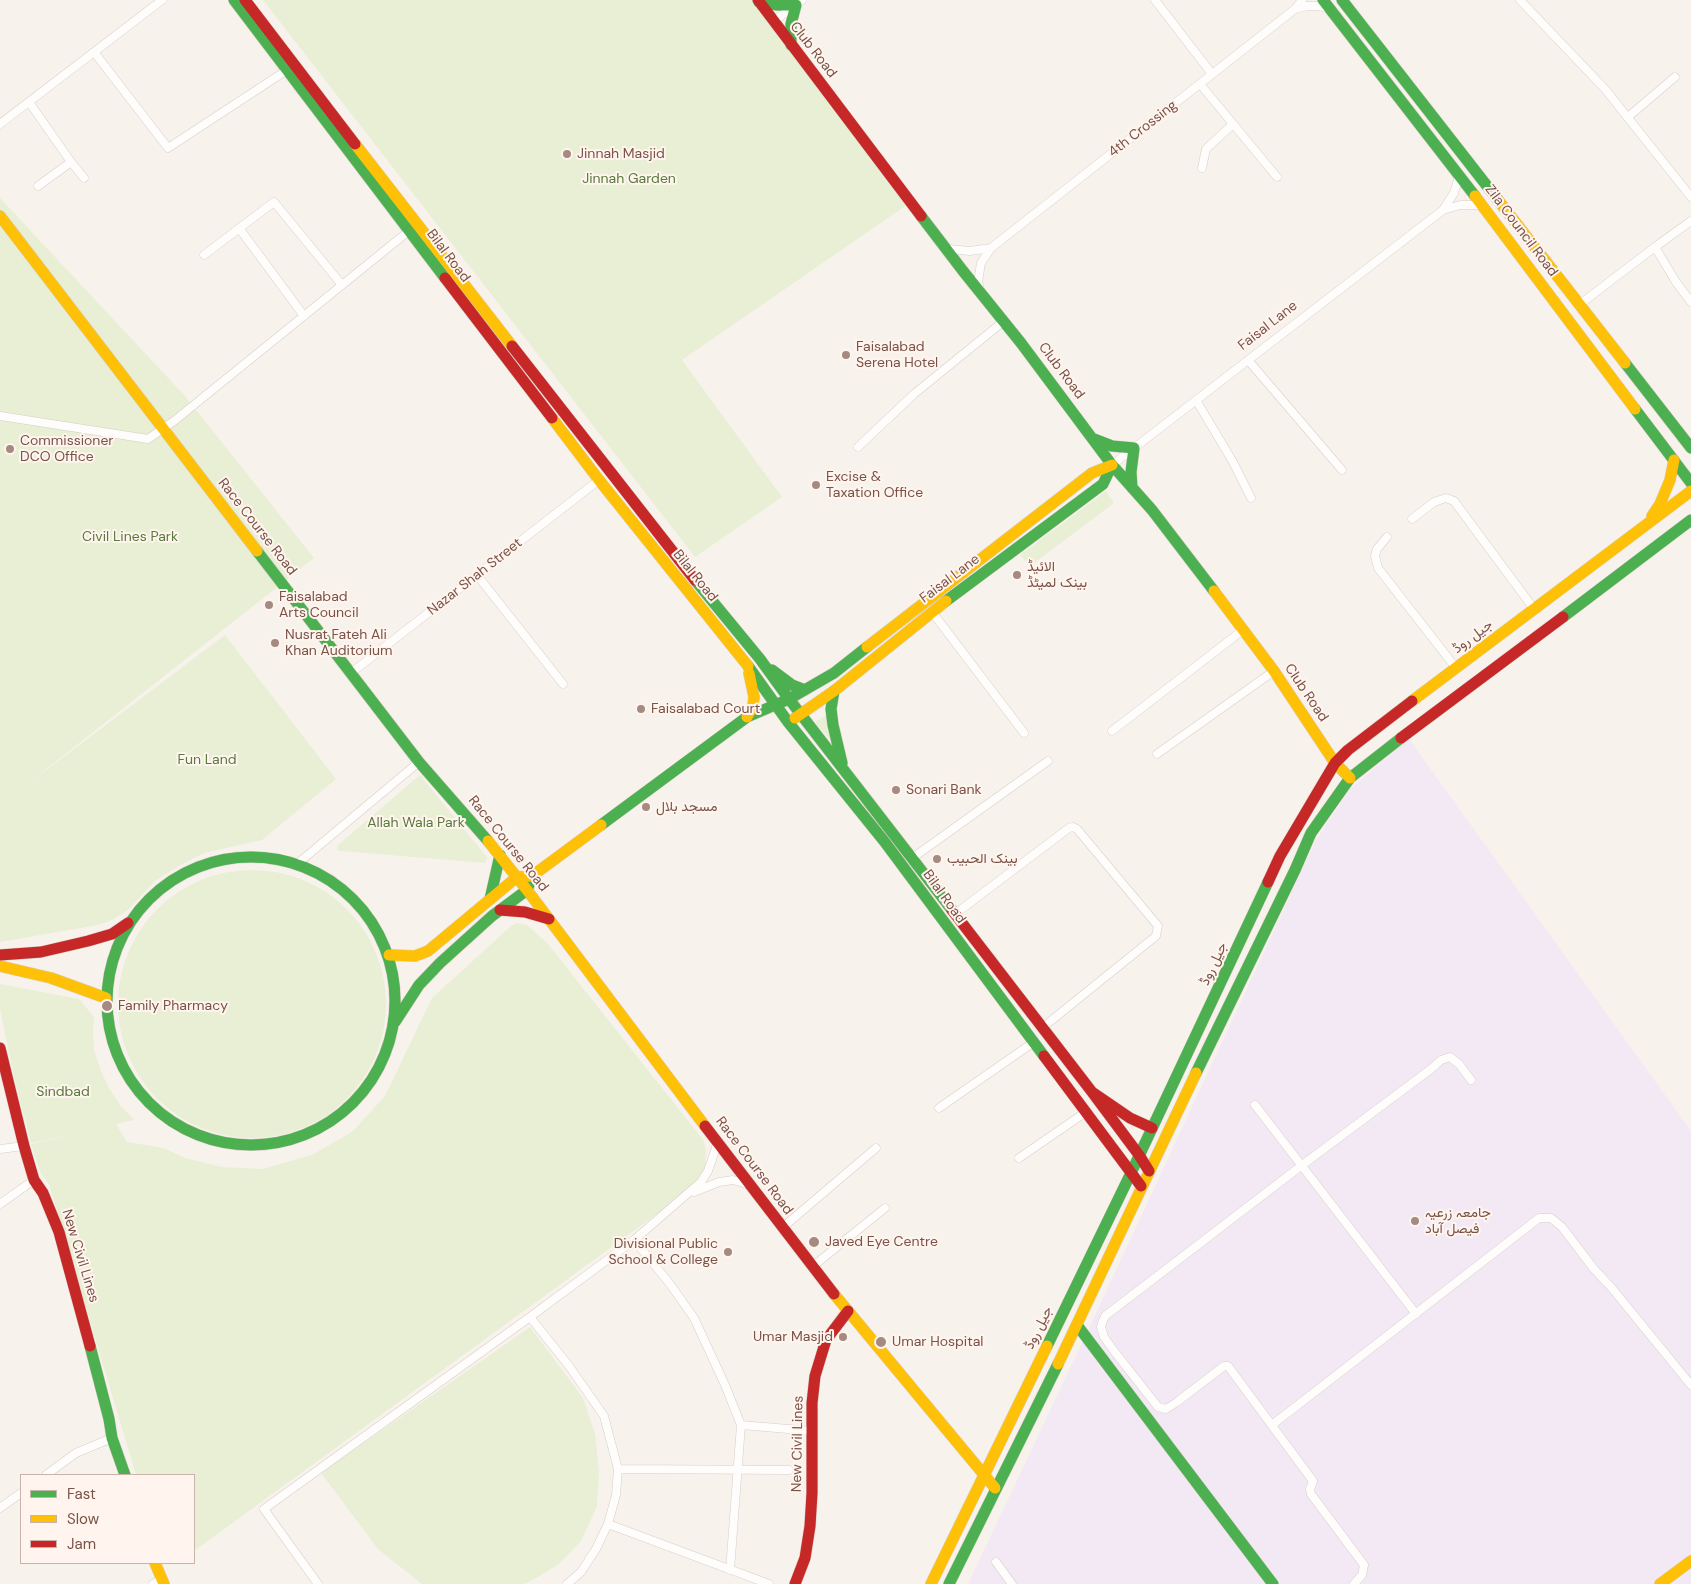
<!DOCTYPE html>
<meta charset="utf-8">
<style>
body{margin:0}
#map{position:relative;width:1691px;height:1584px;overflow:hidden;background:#f8f2ec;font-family:"DM Sans",sans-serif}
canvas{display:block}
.legend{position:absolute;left:20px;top:1474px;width:175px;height:90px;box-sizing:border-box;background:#fff5ee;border:1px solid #c9b4ac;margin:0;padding:6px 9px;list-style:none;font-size:15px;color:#795248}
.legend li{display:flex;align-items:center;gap:10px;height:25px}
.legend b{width:25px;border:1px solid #c9b4ac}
</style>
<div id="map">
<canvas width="1691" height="1584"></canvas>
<ul class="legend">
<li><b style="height:6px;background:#4caf50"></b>Fast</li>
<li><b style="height:6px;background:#ffc107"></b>Slow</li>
<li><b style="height:6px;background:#c62828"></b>Jam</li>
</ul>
</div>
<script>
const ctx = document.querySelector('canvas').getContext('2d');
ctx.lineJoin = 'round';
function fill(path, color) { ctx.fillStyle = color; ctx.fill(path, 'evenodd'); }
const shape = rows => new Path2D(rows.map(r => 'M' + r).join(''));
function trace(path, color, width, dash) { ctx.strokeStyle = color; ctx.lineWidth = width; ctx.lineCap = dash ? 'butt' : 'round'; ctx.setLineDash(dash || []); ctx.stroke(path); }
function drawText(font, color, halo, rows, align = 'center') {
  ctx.font = font + ' "DM Sans",Vazirmatn,sans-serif'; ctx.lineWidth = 4; ctx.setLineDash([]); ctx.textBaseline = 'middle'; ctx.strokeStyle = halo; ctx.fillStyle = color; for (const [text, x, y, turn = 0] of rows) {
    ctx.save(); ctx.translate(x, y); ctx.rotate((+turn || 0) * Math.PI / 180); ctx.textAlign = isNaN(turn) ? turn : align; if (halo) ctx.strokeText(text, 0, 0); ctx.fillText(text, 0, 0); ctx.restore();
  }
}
fill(shape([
 [1409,739,1691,1131,1691,1584,968,1584,1097,1311,1317,838,1350,789]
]), '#f2e9f4');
fill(shape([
 [263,0,753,0,911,202,682,360,782,497,695,557],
 [0,198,185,396,314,558,21,789,225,635,336,779,262,840,204,853,179,866,155,881,128,910,112,920,98,925,0,942],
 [1106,491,1114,503,1030,566,1020,555],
 [830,713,831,741,815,722],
 [420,775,486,856,487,858,485,863,341,851,337,850,338,845],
 '118 1004a134 134 0 1 1 268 0a134 134 0 1 1-268 0Z',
 [517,923,527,925,548,944,704,1141,706,1154,705,1167,702,1178,694,1187,194,1551,194,1475,136,1475,49,1184,41,1174,31,1144,74,1134,31,1143,13,1073,0,1009,0,984,79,999,94,1017,93,1034,94,1050,101,1071,109,1088,120,1105,134,1120,116,1124,127,1142,164,1148,185,1158,222,1167,262,1169,312,1155,352,1132,385,1096,432,998,511,926],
 [530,1327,583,1398,595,1434,599,1472,597,1506,581,1541,559,1564,531,1581,523,1584,422,1584,378,1549,321,1473]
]), '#e8efd5');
const street = shape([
 [1155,0,1212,74],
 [1520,0,1605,89,1691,197],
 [1295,9,1307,6,1319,6,1328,8],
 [773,22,802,0],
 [94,52,168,148,287,70],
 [1200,84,1277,177],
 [29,102,71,162,84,178],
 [1628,117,1675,77],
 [0,124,162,0],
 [1202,168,1206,149,1233,124],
 [38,186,71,162],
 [1443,210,1454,193,1457,183,1459,174],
 [1691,221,1655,247,1676,282,1691,302],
 [239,228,304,316],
 [948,249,970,251,991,248],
 [204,255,274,202,342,285],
 [980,289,978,282,981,263,991,248,1295,9,1302,0],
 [1579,305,1655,247],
 [1248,360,1342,470],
 [1196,400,1233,462,1251,498],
 [0,416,148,439,174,421,410,230],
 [858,447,914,394,1004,321],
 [1112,465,1443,210,1460,205,1478,205,1484,208],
 [1412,519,1434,502,1446,498,1454,501,1534,609],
 [1387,537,1377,549,1375,556,1378,568,1456,668],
 [477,575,563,684],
 [932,612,1024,733],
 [351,673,599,480],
 [1112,731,1243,630],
 [1157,754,1274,671],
 [911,859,1048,761],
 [297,864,419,762],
 [955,914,1069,828,1073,827,1077,829,1158,926,1156,936,1042,1028],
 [1255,1105,1416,1314],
 [939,1108,1034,1042],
 [0,1149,24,1146],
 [1019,1158,1086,1112],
 [694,1192,719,1182,733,1180,750,1185],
 [0,1204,34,1180],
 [782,1228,876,1148],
 [634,1240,670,1284,694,1318,725,1385,741,1425,812,1431],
 [812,1267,885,1208],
 [530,1317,569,1366,604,1416,618,1469,616,1495,608,1524,596,1549,581,1572,567,1584],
 [1272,1425,1539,1218,1551,1218,1562,1227,1594,1269,1611,1287,1691,1385],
 [618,1469,789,1470],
 [46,1475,76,1453,112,1438],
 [0,1508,21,1493],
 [608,1524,769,1584],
 [996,1562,1012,1584],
 [730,1570,741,1425],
 [153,1584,162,1579],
 [318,1584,264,1509,530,1317,634,1240,701,1182,708,1171,718,1142],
 [1354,1584,1362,1575,1364,1565,1311,1494,1310,1489,1313,1481,1228,1366,1224,1366,1177,1402,1166,1409,1158,1407,1114,1351,1104,1337,1101,1327,1102,1323,1105,1316,1301,1166,1431,1069,1441,1060,1450,1057,1459,1064,1471,1080]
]);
const fast = shape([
 [234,0,445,278],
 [1323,0,1475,196],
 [1342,0,1498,200],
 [759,2,777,5,796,5,791,24,791,45],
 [921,216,963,271,1021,343,1112,465,1152,510,1214,591],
 [1625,363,1691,448],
 [1635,409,1691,483],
 [1094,439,1112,446,1134,448,1131,472,1132,488],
 [257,551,419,762,488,841],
 [695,580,760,659,789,699,952,910],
 [946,601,1103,484,1112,465],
 [1563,617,1691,520],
 [748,666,788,722,884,841,1044,1056],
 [772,670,792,685,805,690],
 [834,691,831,709,833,725,842,763],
 [601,825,747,717,789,699,834,673,867,647],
 '107 1001a144 144 0 1 1 288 0a144 144 0 1 1-288 0Z',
 [490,899,500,855],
 [395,1022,419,985,440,963,492,916,527,890,529,885],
 [1196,1073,1295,870,1311,833,1350,778,1401,738],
 [1077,1325,1273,1584],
 [90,1346,109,1419,112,1438,125,1475],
 [1047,1346,1131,1173,1268,882],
 [949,1584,1058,1364]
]);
const slow = shape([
 [355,144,512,346],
 [1475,196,1635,409],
 [1498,200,1625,363],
 [0,216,257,551],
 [552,418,599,480,748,666],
 [1652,516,1660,504,1670,480,1674,460],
 [1214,591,1274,671,1335,763,1350,778],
 [867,647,1092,473,1112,465],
 [1412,701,1691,491],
 [747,717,753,706,754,697,749,673],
 [795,718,834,691,946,601],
 [488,841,527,890,705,1126],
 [389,955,415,956,428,951,517,877,532,876,601,825],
 [0,966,51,978,106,998],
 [834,1294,995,1488],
 [1058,1364,1196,1073],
 [155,1563,164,1584],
 [931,1584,1047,1346],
 [1660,1584,1691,1561]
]);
const jam = shape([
 [245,0,355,144],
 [758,0,921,216],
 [445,278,552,418],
 [512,346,695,580],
 [1401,738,1563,617],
 [1268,882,1280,856,1335,763,1348,750,1412,701],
 [500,910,525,912,549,919],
 [952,910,1092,1092,1139,1155,1149,1171],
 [0,955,41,952,88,941,112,934,128,923],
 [0,1048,24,1146,34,1180,43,1193,59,1232,90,1346],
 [1044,1056,1141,1186],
 [1092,1092,1130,1118,1152,1128],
 [705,1126,834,1294],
 [795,1584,805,1558,810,1526,812,1493,812,1403,815,1376,826,1340,848,1311]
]);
trace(street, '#d7cdc8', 9);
trace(fast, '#d8cdc7', 12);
trace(slow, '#d8cdc7', 12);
trace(jam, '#d8cdc7', 12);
trace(street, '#fefdfc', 8);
trace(fast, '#4caf50', 11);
trace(slow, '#ffc107', 11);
trace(jam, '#c62828', 11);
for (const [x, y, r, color] of [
 [567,154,5,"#a58a81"],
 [846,355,5,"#a58a81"],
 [10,449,5,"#a58a81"],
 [816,485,5,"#a58a81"],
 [1017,575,5,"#a58a81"],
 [269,605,5,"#a58a81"],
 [275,643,5,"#a58a81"],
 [641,709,5,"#a58a81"],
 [896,790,5,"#a58a81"],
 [646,807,5,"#a58a81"],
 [937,859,5,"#a58a81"],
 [107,1006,6,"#a58a81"],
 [1415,1221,5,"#a58a81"],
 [814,1242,6,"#a58a81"],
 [728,1252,5,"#a58a81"],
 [843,1337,5,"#a58a81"],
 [881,1342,6,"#a58a81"]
]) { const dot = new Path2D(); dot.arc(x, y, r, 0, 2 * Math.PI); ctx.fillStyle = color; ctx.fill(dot); trace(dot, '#fff5ee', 2); }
drawText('14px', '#795248', '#fff5ee', [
 ["Club Road",813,50,52],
 ["4th Crossing",1143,129,-38],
 ["Zila Council Road",1521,231,53],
 ["Bilal Road",448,256,53],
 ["Faisal Lane",1268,326,-38],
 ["Club Road",1061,371,53],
 ["Race Course Road",257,527,52],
 ["Bilal Road",695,576,51],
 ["Nazar Shah Street",475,577,-38],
 ["Faisal Lane",950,579,-37],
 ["جیل روڈ",1473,637,-37],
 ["Club Road",1306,693,56],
 ["Race Course Road",508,844,51],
 ["Bilal Road",944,897,54],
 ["جیل روڈ",1214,964,-65],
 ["Race Course Road",754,1166,53],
 ["New Civil Lines",80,1256,73],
 ["جیل روڈ",1039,1328,-64],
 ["New Civil Lines",798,1444,-89]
]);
drawText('14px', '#795248', '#fff5ee', [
 ["Jinnah Masjid",577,154],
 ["Faisalabad",856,347],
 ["Serena Hotel",856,363],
 ["Commissioner",20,441],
 ["DCO Office",20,457],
 ["Excise &",826,477],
 ["Taxation Office",826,493],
 ["الائیڈ",1027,567],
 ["بینک لمیٹڈ",1027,583],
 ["Faisalabad",279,597],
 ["Arts Council",279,613],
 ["Nusrat Fateh Ali",285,635],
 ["Khan Auditorium",285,651],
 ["Faisalabad Court",651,709],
 ["Sonari Bank",906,790],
 ["مسجد بلال",656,807],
 ["بينک الحبيب",947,859],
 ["Family Pharmacy",118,1006],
 ["جامعہ زرعیہ",1425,1213],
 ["فیصل آباد",1425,1229],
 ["Javed Eye Centre",825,1242],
 ["Divisional Public",718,1244,"right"],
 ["School & College",718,1260,"right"],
 ["Umar Masjid",833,1337,"right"],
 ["Umar Hospital",892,1342]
], 'left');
drawText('14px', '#587a3c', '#fff5ee', [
 ["Jinnah Garden",629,179],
 ["Civil Lines Park",130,537],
 ["Fun Land",207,760],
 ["Allah Wala Park",416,823],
 ["Sindbad",63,1092]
]);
</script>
